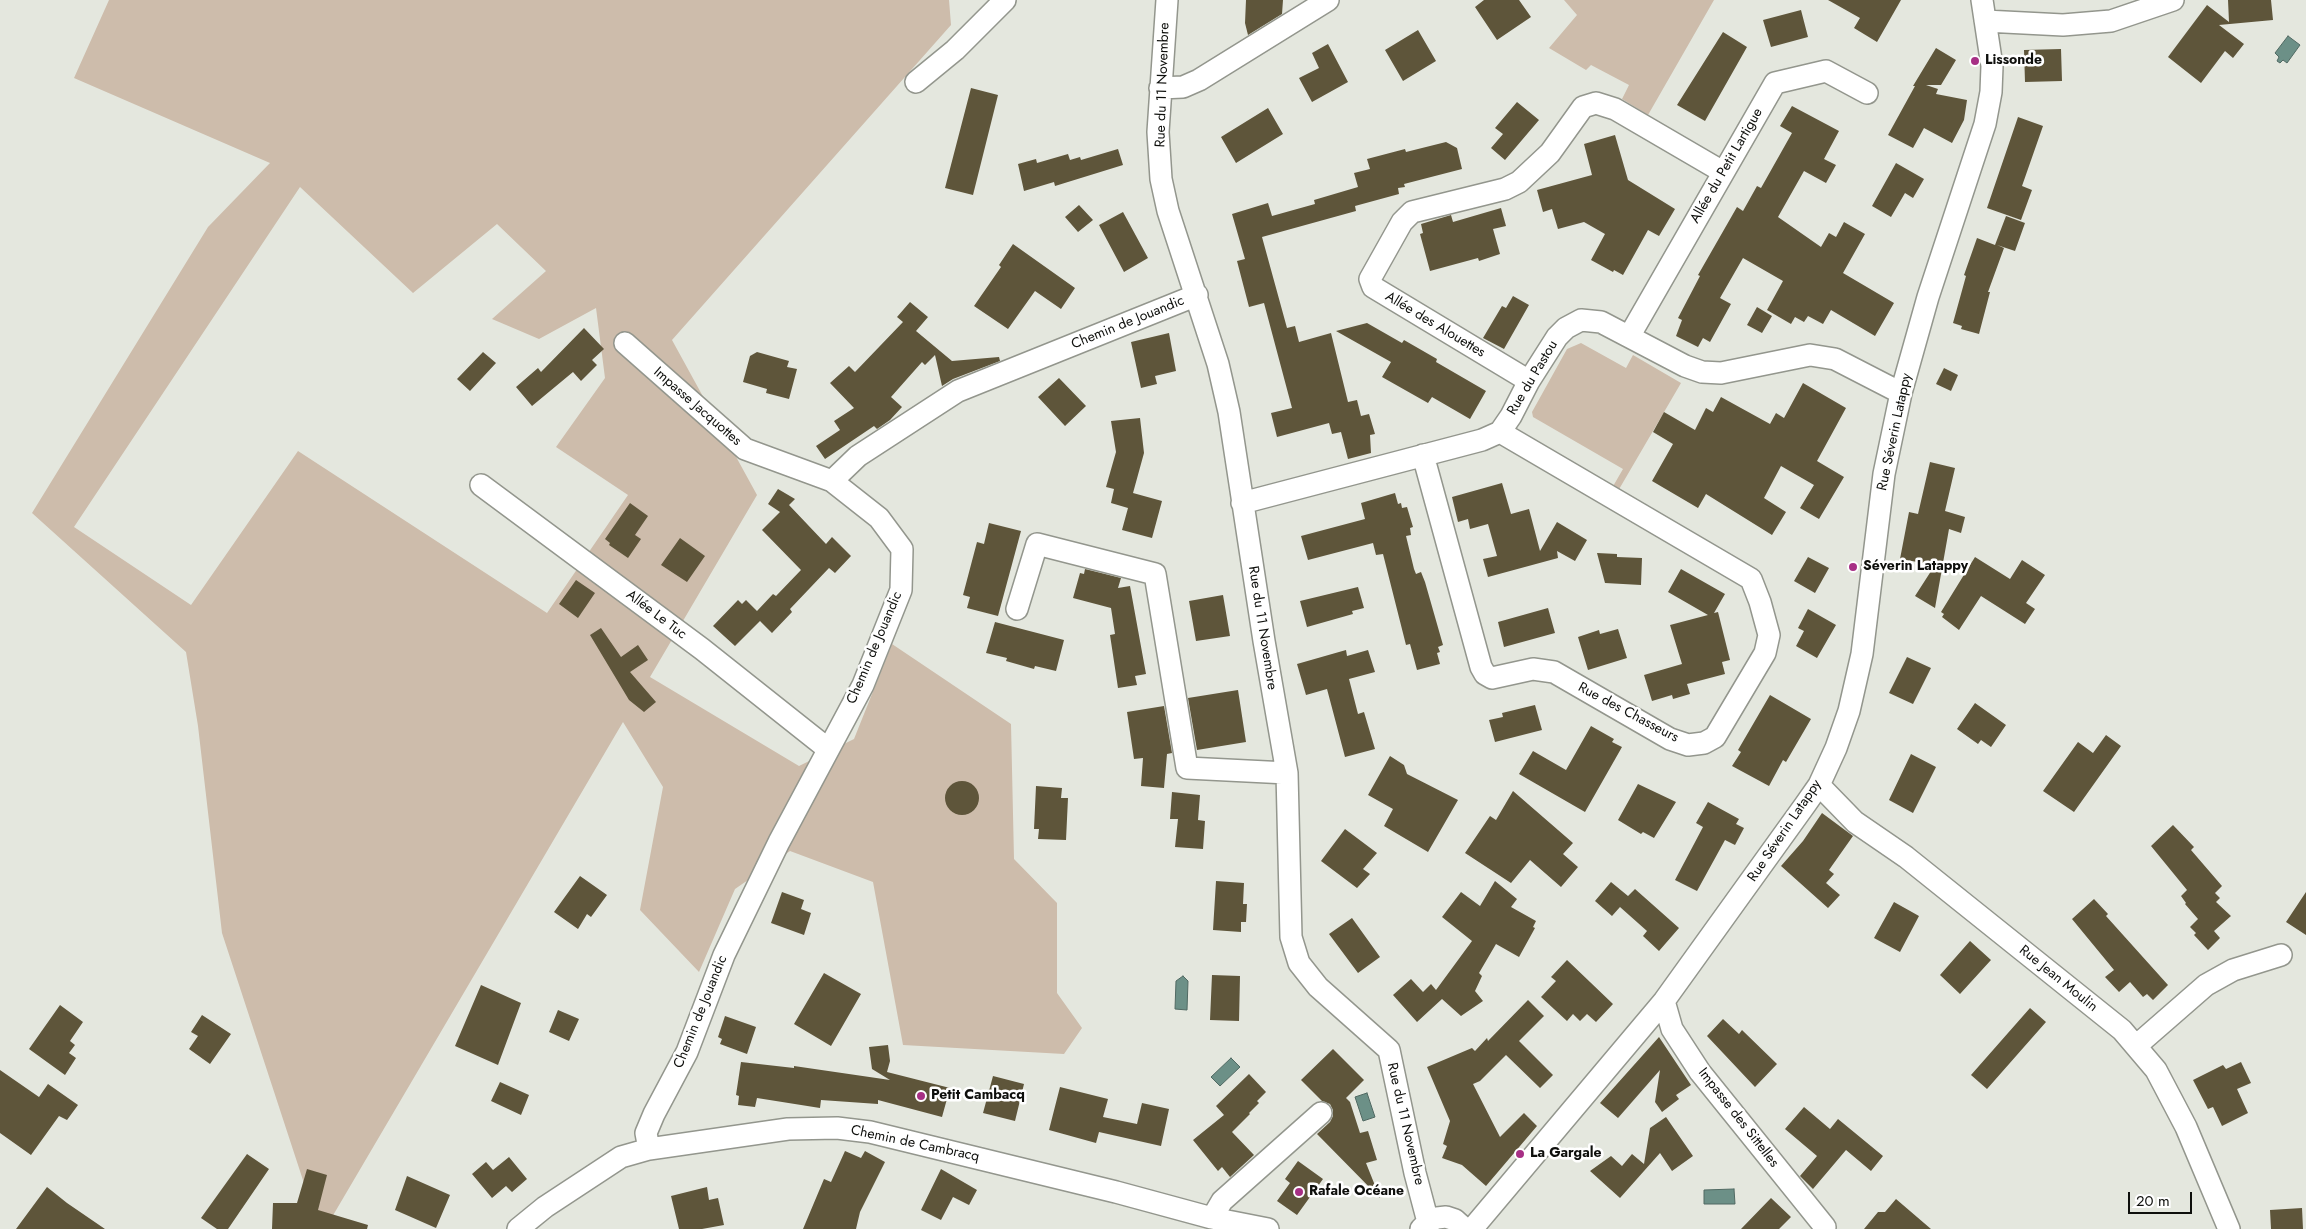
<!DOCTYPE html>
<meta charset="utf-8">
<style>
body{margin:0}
#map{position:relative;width:2306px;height:1229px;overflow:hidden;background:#e4e7de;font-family:Jost,sans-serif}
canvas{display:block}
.scale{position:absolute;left:2128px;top:1192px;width:64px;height:22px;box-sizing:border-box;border:2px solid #0e0f0c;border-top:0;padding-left:6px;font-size:15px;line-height:18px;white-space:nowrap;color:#0e0f0c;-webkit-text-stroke:4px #fff;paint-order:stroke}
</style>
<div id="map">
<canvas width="2306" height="1229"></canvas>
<div class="scale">20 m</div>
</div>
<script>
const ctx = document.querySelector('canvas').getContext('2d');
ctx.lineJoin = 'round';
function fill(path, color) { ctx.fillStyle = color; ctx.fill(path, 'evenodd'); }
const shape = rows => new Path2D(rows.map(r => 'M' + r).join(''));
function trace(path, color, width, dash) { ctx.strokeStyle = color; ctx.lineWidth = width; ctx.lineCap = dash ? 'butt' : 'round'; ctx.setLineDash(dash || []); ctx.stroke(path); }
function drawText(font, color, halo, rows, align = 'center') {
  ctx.font = font + ' Jost,sans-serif'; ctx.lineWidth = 5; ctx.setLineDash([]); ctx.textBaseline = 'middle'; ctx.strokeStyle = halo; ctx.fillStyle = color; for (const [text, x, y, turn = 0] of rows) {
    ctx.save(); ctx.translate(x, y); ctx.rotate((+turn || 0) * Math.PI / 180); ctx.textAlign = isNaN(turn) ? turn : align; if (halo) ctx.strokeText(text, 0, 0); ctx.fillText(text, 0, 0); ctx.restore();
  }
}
fill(shape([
 [109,0,949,0,951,25,672,340,757,495,650,677,799,766,854,739,892,644,1011,724,1014,859,1057,903,1057,993,1082,1028,1064,1054,903,1045,873,882,790,851,735,889,699,972,640,910,663,787,623,722,325,1229,319,1229,222,933,198,726,186,652,32,513,208,227,270,163,74,78],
 [300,187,413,293,497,224,546,271,492,319,539,339,596,308,605,378,556,447,628,495,547,613,298,451,191,605,74,527],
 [1564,0,1714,0,1648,115,1622,99,1629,85,1591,65,1586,70,1549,48,1577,15],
 [1581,343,1626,368,1633,355,1681,383,1618,491,1612,488,1623,469,1533,417,1532,412,1567,349]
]), '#cdbcab');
const water = shape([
 [2288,36,2300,45,2287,63,2283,60,2280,63,2277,61,2279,57,2275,53,2288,36],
 [1183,976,1188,981,1187,1010,1175,1009,1176,981,1183,976],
 [1231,1058,1240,1067,1220,1086,1211,1077,1231,1058],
 [1367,1093,1375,1117,1363,1121,1355,1097,1367,1093],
 [1734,1189,1735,1204,1704,1204,1704,1190,1734,1189]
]);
fill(water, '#6c9087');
trace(water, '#506962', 1);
fill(shape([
 [1246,0,1283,0,1282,14,1248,35,1245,23],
 [1484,0,1519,0,1531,17,1497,40,1475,7],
 [1828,0,1901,0,1877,42,1854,28,1860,18],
 [2228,0,2271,0,2273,20,2219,25,2244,44,2233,58,2225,51,2201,83,2168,57,2207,5,2229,22],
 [1801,10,1808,37,1771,47,1763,20],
 [1418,30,1436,61,1403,81,1385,50],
 [1723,32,1747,47,1705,121,1677,105],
 [1328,44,1348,82,1312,102,1299,78,1319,68,1312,53],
 [1936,48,1956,60,1941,85,1926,85,1938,89,1936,94,1967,100,1964,120,1952,143,1924,128,1913,148,1888,135,1915,86,1913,86],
 [2061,49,2062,81,2025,82,2024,50],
 [971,88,998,95,973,195,945,188],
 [1517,102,1539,120,1505,160,1491,148,1503,134,1495,128],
 [1792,106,1839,131,1824,159,1836,165,1826,183,1804,171,1778,217,1821,247,1829,233,1836,237,1844,222,1865,234,1843,273,1894,303,1875,336,1831,310,1823,324,1808,316,1804,322,1795,317,1791,324,1767,310,1783,281,1743,258,1720,298,1731,304,1710,342,1703,338,1698,347,1676,336,1682,320,1678,318,1700,276,1698,275,1737,207,1743,211,1757,186,1761,188,1792,133,1780,126],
 [1268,108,1283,134,1236,163,1221,137],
 [2018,117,2043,126,2022,186,2032,190,2021,220,1987,208],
 [1615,135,1628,180,1675,209,1659,236,1648,230,1623,275,1614,270,1613,272,1591,260,1605,234,1584,222,1558,229,1552,209,1543,212,1537,190,1592,175,1584,144],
 [1446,142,1457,148,1462,169,1404,184,1405,187,1398,188,1399,194,1355,206,1356,211,1262,237,1287,328,1295,326,1299,342,1331,333,1348,402,1357,400,1361,416,1369,414,1375,434,1370,435,1371,453,1348,459,1341,432,1332,434,1329,423,1277,437,1271,413,1292,408,1264,303,1249,307,1237,261,1245,259,1232,214,1268,203,1272,216,1315,204,1314,200,1358,187,1354,173,1370,169,1367,159,1405,149,1406,152],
 [1118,149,1123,165,1055,186,1054,182,1024,191,1018,164,1036,159,1037,163,1068,154,1070,160,1080,157,1081,160],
 [1896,163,1924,179,1913,198,1905,193,1891,217,1872,206],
 [1079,205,1093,220,1078,232,1065,217],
 [1501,208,1506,226,1493,229,1500,254,1479,261,1478,258,1430,271,1420,234,1423,233,1421,224,1451,215,1453,222],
 [1123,212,1148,258,1124,272,1099,225],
 [2006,216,2025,223,2015,251,1997,245,2004,248,1988,292,1990,292,1979,334,1961,329,1962,326,1953,323,1966,276,1964,275,1977,238,1995,245],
 [1013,244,1075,288,1061,309,1035,291,1008,329,974,306,1001,267,999,265],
 [1513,296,1529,305,1504,349,1483,338,1502,306,1506,308],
 [910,302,928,317,916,331,952,361,999,357,1000,361,953,379,942,386,935,355,925,365,922,362,891,397,902,407,890,420,877,429,874,426,825,459,816,446,840,430,834,421,854,408,830,383,849,366,855,372,903,322,897,317],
 [1757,307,1772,316,1762,333,1747,325],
 [1367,323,1402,343,1404,340,1437,359,1436,362,1486,391,1470,419,1432,397,1428,403,1382,377,1391,362,1336,331],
 [584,328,604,349,592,360,597,365,581,381,573,372,532,406,516,387,538,368,541,372],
 [1169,333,1176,371,1155,376,1157,384,1141,388,1131,342],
 [483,352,496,363,470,391,457,379],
 [757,352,789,361,787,367,797,369,789,399,766,393,767,389,743,382,750,356],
 [1944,368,1958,375,1951,391,1936,384],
 [1059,378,1086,406,1065,426,1038,397],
 [1803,383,1846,408,1817,461,1844,477,1819,519,1800,508,1814,485,1781,466,1764,498,1786,512,1772,535,1706,494,1698,508,1652,481,1673,444,1653,432,1664,412,1695,430,1706,408,1713,412,1721,397,1770,424,1776,413,1784,418],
 [1140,418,1144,453,1133,493,1162,501,1152,538,1122,530,1128,508,1111,503,1114,489,1106,487,1116,452,1111,421],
 [1930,462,1955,468,1945,511,1965,517,1961,533,1949,529,1935,608,1915,596,1935,565,1900,559,1909,512,1918,514],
 [1502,483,1511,514,1529,509,1540,551,1557,522,1587,540,1575,561,1557,551,1558,558,1488,577,1483,559,1497,556,1488,524,1470,529,1468,519,1458,522,1452,497],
 [778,489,795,499,789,505,826,544,832,537,851,556,835,573,829,568,790,609,792,612,772,633,760,621,735,646,713,626,738,600,742,604,746,600,757,611,773,594,776,596,801,570,762,530,780,512,768,504],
 [1395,493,1398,504,1401,503,1402,508,1407,507,1413,527,1410,528,1411,535,1406,536,1414,569,1416,574,1421,572,1425,582,1443,645,1438,647,1440,652,1437,653,1440,664,1417,670,1410,644,1406,645,1383,554,1376,555,1373,543,1308,560,1301,536,1365,519,1361,503],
 [630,503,648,516,635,535,641,539,628,558,609,545,610,543,605,539],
 [989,523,1021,531,998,616,967,608,970,597,963,595,977,542,984,544],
 [680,538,705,556,687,582,661,565],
 [1597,553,1617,554,1617,557,1642,558,1641,585,1605,583],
 [1808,557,1829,568,1815,593,1794,581],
 [1975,557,2010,579,2022,560,2045,575,2026,603,2035,609,2025,624,1981,596,1959,630,1942,617,1944,614,1941,612],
 [1085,569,1121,578,1118,588,1130,586,1146,674,1135,676,1137,685,1118,688,1110,635,1115,634,1111,608,1073,598,1080,573,1084,574],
 [1681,569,1725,594,1714,613,1718,612,1730,660,1722,662,1725,674,1687,684,1690,694,1673,699,1672,695,1652,701,1644,675,1682,664,1670,625,1708,615,1668,592],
 [576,580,595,593,578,618,559,604],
 [1358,587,1364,608,1352,611,1353,614,1307,627,1300,601],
 [1223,595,1230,636,1196,641,1189,601],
 [1548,608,1555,633,1504,647,1498,622],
 [1808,609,1836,625,1817,658,1796,646,1804,631,1798,628],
 [995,622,1064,640,1056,671,1035,666,1034,669,1006,661,1007,658,986,653],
 [601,628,621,657,638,645,648,660,630,672,656,702,644,712,629,700,590,635],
 [1618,629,1627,658,1588,670,1578,637,1599,630,1600,634],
 [1346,650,1347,656,1368,650,1375,672,1349,679,1358,714,1364,712,1375,749,1345,757,1327,689,1306,695,1297,664],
 [1907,657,1931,668,1913,704,1889,693],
 [1238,690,1246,742,1197,750,1188,698],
 [1770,695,1811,719,1786,762,1783,760,1769,786,1732,766,1741,752,1738,750],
 [1975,703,2006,725,1991,747,1981,740,1978,744,1957,729],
 [1535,705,1542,730,1495,742,1489,720,1503,717,1502,713],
 [1164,706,1172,753,1167,754,1164,788,1141,786,1143,758,1134,759,1127,712],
 [1591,726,1614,739,1612,742,1622,747,1585,812,1519,774,1533,751,1566,770],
 [2106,735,2121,746,2074,812,2043,791,2078,742,2093,753],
 [1911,754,1936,767,1913,813,1889,800],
 [1390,756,1404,765,1407,774,1458,800,1428,852,1384,826,1393,809,1368,795],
 '945 798a17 17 0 1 1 34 0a17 17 0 1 1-34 0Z',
 [1638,784,1676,802,1654,838,1643,832,1641,834,1618,820],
 [1036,786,1062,788,1061,798,1068,798,1066,840,1038,839,1039,829,1034,829],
 [1513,791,1573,843,1563,854,1578,867,1561,887,1530,860,1511,883,1465,853,1490,816,1496,820],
 [1172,792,1200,795,1198,820,1205,821,1203,849,1175,847,1178,819,1170,819],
 [1708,802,1739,819,1736,824,1744,828,1735,845,1725,840,1697,891,1675,880,1703,827,1696,823],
 [1822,813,1853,836,1829,870,1834,874,1826,883,1840,895,1828,908,1781,866,1803,841],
 [2173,825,2194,847,2191,850,2222,886,2215,893,2220,898,2216,902,2231,916,2214,931,2220,938,2208,950,2194,935,2196,933,2190,927,2198,919,2185,904,2186,903,2181,896,2187,890,2151,846],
 [1345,829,1377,853,1363,869,1370,874,1357,888,1321,861],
 [580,876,607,895,591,917,587,914,578,929,554,912],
 [1216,881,1244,883,1243,904,1247,904,1246,922,1241,922,1241,932,1213,930],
 [1495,881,1517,899,1511,907,1536,921,1533,927,1535,928,1519,957,1496,944,1479,973,1482,976,1475,991,1483,1001,1461,1016,1442,999,1417,1022,1393,995,1411,979,1423,992,1431,984,1436,990,1472,941,1442,917,1461,892,1480,906],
 [1611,882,1628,896,1635,889,1679,928,1659,951,1643,936,1647,931,1620,907,1612,916,1595,901],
 [782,892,804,900,801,909,811,913,804,935,771,923],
 [2306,892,2306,935,2286,922],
 [2094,899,2108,914,2106,916,2168,985,2153,1000,2147,994,2143,997,2130,982,2119,992,2105,977,2114,970,2072,919],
 [1894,902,1919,916,1900,952,1874,938],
 [1352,918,1380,957,1358,973,1329,934],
 [1970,941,1991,960,1960,994,1940,975],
 [1567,960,1613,1004,1596,1022,1587,1014,1580,1021,1573,1014,1567,1021,1541,997,1556,981,1551,977],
 [824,973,861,994,831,1046,794,1024],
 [1212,975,1240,976,1239,1021,1210,1020],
 [481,985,521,1003,498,1065,455,1046],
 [1528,1000,1544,1016,1519,1041,1553,1075,1540,1088,1506,1055,1480,1081,1473,1084,1500,1137,1524,1113,1537,1126,1486,1186,1462,1165,1442,1158,1447,1146,1443,1144,1450,1121,1427,1067,1472,1048,1475,1051,1487,1038,1488,1041],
 [60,1005,83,1022,70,1041,75,1045,69,1053,76,1058,65,1075,29,1049],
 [2030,1008,2046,1022,1987,1089,1971,1075],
 [558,1010,579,1019,569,1041,549,1032],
 [202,1015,231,1034,210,1064,189,1049,198,1036,191,1032],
 [725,1016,756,1027,747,1054,720,1044,722,1039,718,1037],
 [1723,1019,1739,1034,1742,1030,1777,1064,1755,1087,1707,1036],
 [1659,1037,1691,1085,1676,1095,1679,1099,1662,1112,1655,1102,1660,1070,1618,1118,1600,1103],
 [888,1045,890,1061,887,1072,950,1088,942,1117,878,1100,878,1104,821,1100,820,1108,757,1098,755,1107,738,1105,739,1096,736,1095,741,1062,794,1068,794,1066,890,1080,872,1069,869,1047],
 [1333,1049,1364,1080,1346,1098,1350,1102,1360,1133,1368,1131,1377,1160,1366,1163,1380,1198,1317,1134,1330,1122,1333,1116,1333,1110,1330,1104,1322,1101,1301,1080],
 [2241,1062,2251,1083,2237,1089,2248,1113,2222,1126,2213,1107,2208,1109,2193,1080,2223,1065,2226,1069],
 [0,1070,39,1097,48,1084,78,1105,67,1120,59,1116,31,1155,0,1133],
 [1249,1074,1266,1092,1257,1101,1259,1103,1249,1113,1250,1114,1232,1132,1254,1155,1230,1177,1222,1167,1218,1171,1193,1140,1224,1115,1216,1106],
 [993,1076,1024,1084,1015,1121,983,1113],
 [500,1082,529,1095,521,1115,491,1101],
 [1060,1087,1108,1099,1103,1117,1137,1124,1142,1103,1169,1109,1161,1146,1099,1132,1096,1143,1049,1130],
 [1804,1107,1830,1129,1838,1119,1883,1156,1871,1171,1846,1150,1813,1189,1800,1176,1817,1156,1785,1129],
 [1666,1117,1693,1156,1672,1171,1660,1153,1620,1198,1590,1171,1611,1156,1622,1166,1632,1154,1644,1164,1650,1128],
 [845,1151,861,1158,865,1151,885,1162,860,1212,856,1229,803,1229,824,1179,831,1182],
 [247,1154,269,1169,228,1229,217,1229,201,1218],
 [509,1157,527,1179,512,1192,506,1186,492,1198,472,1174,486,1162,493,1170],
 [1298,1161,1323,1179,1297,1215,1277,1201,1290,1183,1285,1179],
 [307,1169,327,1175,318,1210,368,1225,367,1229,272,1229,273,1203,297,1203],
 [941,1169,977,1190,969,1205,953,1197,941,1220,921,1210],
 [407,1176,450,1195,436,1228,395,1210],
 [47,1187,67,1203,105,1229,16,1229],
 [707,1187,709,1200,718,1198,724,1225,702,1229,679,1229,671,1196],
 [1771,1198,1791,1217,1779,1229,1741,1229],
 [1896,1199,1931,1229,1864,1229,1878,1212,1885,1212],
 [2302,1208,2303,1229,2271,1229,2270,1210]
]), '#5e553a');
const minor = shape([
 [1167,0,1158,132,1161,179,1168,211,1218,364,1229,412,1264,641,1287,773,1291,937,1299,963,1318,987,1389,1050,1415,1173,1428,1222],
 [1985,21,2063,25,2111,21,2173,0],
 [916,82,955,50,1005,0],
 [1160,88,1183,87,1199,80,1328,0],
 [1630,335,1775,83,1826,71,1867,93],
 [625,343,745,449,832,481],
 [1529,381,1373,287,1370,279,1402,222,1412,212,1505,189,1519,182,1550,153,1583,107,1596,103,1615,109,1723,172],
 [1423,455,1481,667,1485,674,1492,678,1533,669,1554,672,1670,739,1688,745,1704,743,1715,737,1765,653,1769,635,1760,602,1751,579,1500,432],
 [481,485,702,649,828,749],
 [1242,503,1482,440,1500,432,1511,416,1529,381,1557,337,1566,328,1581,320,1601,322,1685,366,1702,372,1721,373,1810,355,1835,359,1901,393],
 [1017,609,1037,544,1155,574,1187,768,1287,773],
 [1819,785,1855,822,1906,857,2122,1030,2156,1070,2186,1127,2229,1229],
 [1664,1001,1672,1029,1700,1072,1825,1227],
 [2136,1046,2206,985,2233,970,2281,955],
 [649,1149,646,1133,654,1114,687,1052,724,955,779,842,863,685,901,590,902,549,879,518,832,481,858,456,958,391,1197,295],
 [1212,1218,1222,1201,1321,1113],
 [518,1229,545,1207,621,1157,649,1149,788,1129,837,1128,870,1132,1116,1192,1212,1218,1268,1229],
 [1421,1229,1428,1222,1437,1218,1446,1217,1455,1220,1465,1229],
 [1472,1229,1664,1001,1805,805,1819,785,1836,748,1849,711,1862,654,1884,474,1901,393,1928,297,1985,124,1991,92,1992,66,1982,0]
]);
trace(minor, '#93968d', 24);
trace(minor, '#fff', 21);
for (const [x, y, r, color] of [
 [1975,61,5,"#a72f85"],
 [1853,567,5,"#a72f85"],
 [921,1096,5,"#a72f85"],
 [1520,1154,5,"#a72f85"],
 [1299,1192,5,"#a72f85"]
]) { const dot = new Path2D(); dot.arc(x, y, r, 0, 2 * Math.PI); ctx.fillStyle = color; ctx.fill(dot); trace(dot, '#fff', 2); }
drawText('bold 14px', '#0e0f0c', '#fff', [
 ["Lissonde",1985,61],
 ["Séverin Latappy",1863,567],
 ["Petit Cambacq",931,1096],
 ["La Gargale",1530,1154],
 ["Rafale Océane",1309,1192]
], 'left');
drawText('14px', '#0e0f0c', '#fff', [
 ["Rue du 11 Novembre",1163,85,-88],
 ["Allée du Petit Lartigue",1727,166,-60],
 ["Chemin de Jouandic",1128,323,-22],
 ["Allée des Alouettes",1435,325,31],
 ["Rue du Pastou",1533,378,-59],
 ["Impasse Jacquottes",697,407,41],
 ["Rue Séverin Latappy",1895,432,-78],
 ["Allée Le Tuc",656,615,37],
 ["Rue du 11 Novembre",1262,628,81],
 ["Chemin de Jouandic",875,648,-67],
 ["Rue des Chasseurs",1628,713,28],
 ["Rue Séverin Latappy",1785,831,-56],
 ["Rue Jean Moulin",2058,979,39],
 ["Chemin de Jouandic",701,1012,-68],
 ["Impasse des Sittelles",1738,1118,52],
 ["Rue du 11 Novembre",1405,1124,77],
 ["Chemin de Cambracq",915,1144,12]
]);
</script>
